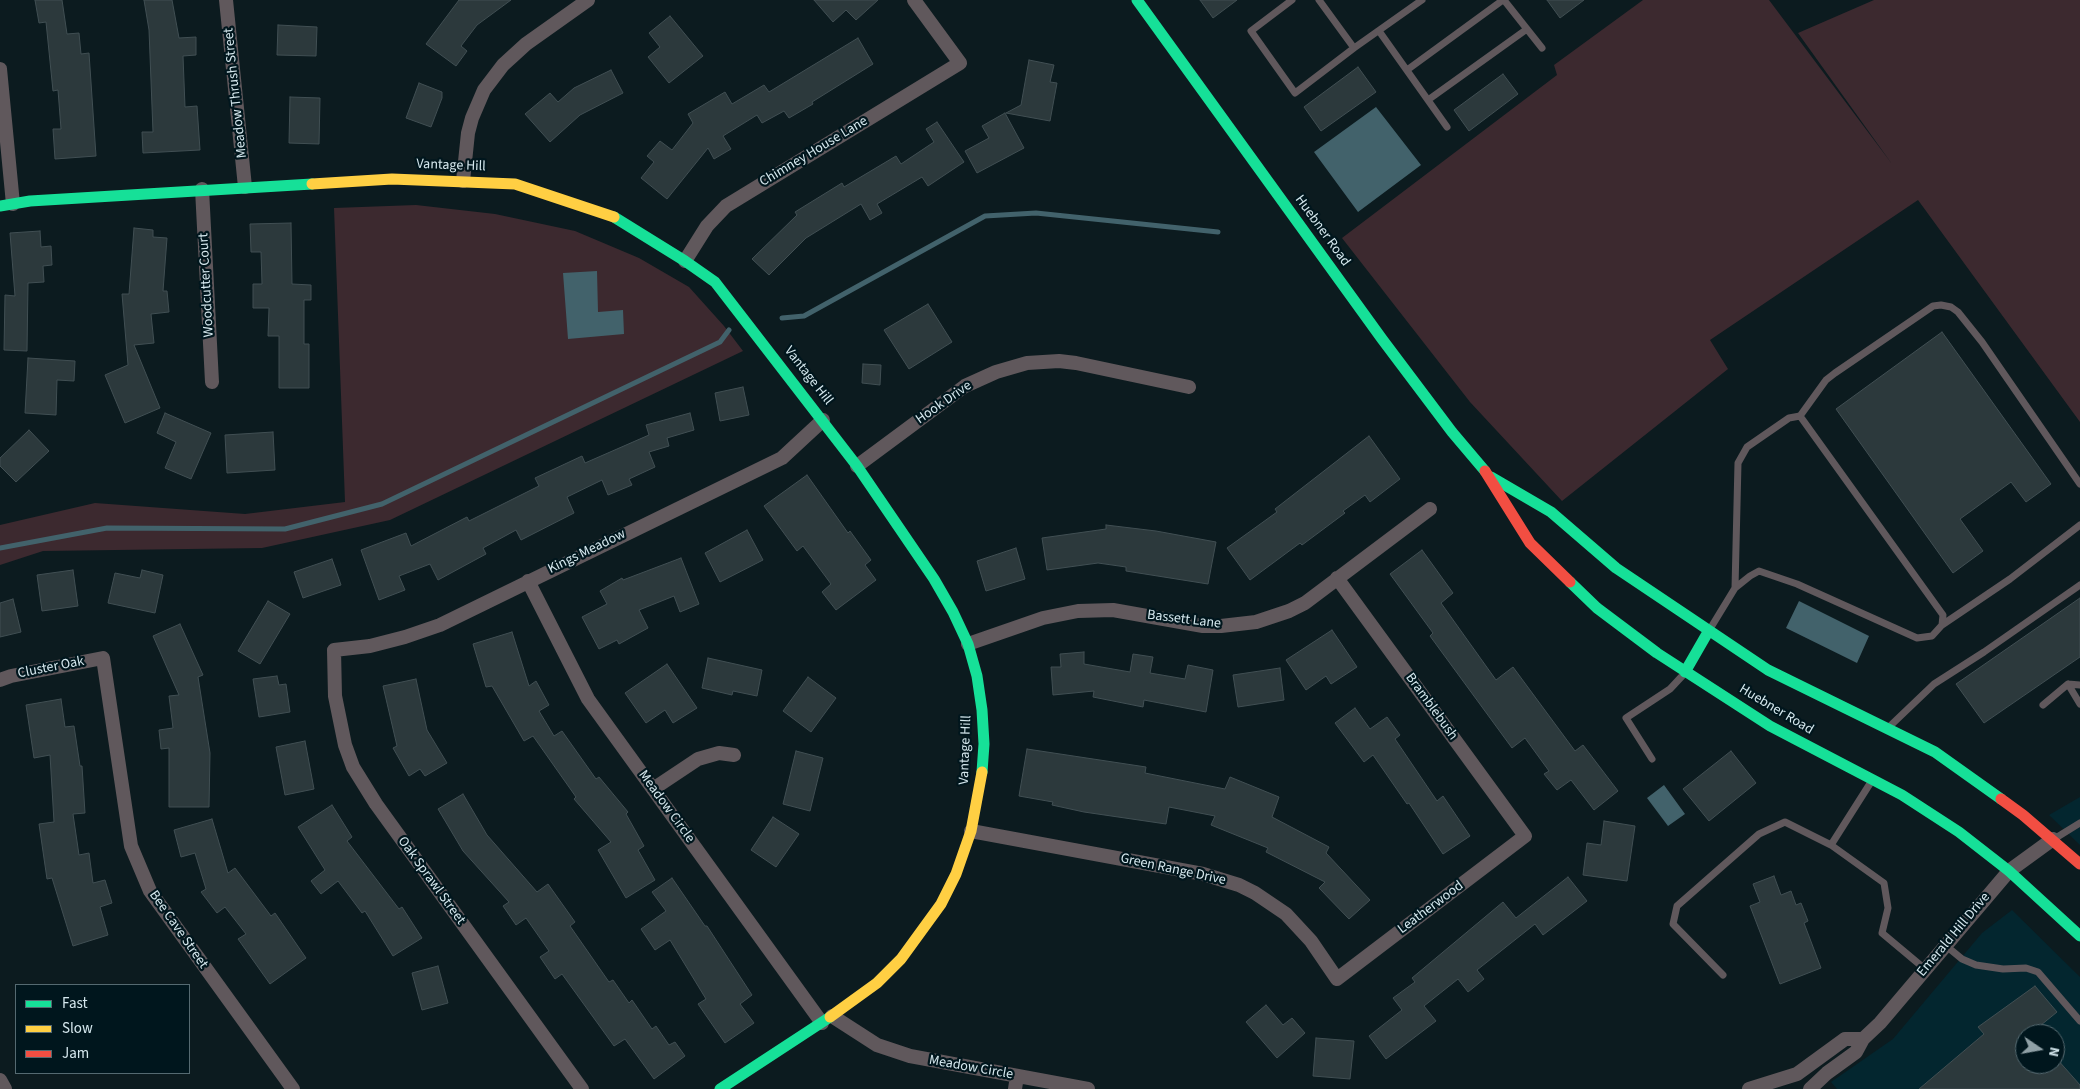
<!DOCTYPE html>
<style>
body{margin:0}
#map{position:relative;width:2080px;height:1089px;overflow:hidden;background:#0c1b1f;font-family:"Source Sans 3",sans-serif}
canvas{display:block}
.legend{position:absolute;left:15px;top:984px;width:175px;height:90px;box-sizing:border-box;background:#00161d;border:1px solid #556a71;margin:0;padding:6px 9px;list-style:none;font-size:15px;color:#d5e8ee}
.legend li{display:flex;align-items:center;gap:10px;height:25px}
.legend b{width:25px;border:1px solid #556a71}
.north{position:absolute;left:2015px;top:1024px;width:50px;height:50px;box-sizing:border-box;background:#00161d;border:1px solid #556a71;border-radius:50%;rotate:102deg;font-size:14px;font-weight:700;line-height:20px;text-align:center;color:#d5e8ee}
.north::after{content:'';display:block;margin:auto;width:18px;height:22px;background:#8fa0a6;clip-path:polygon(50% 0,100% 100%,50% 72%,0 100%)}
</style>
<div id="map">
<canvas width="2080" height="1089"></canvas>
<ul class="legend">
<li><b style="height:6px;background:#16e098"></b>Fast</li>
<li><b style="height:6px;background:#ffcf43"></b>Slow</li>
<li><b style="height:6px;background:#f24e42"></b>Jam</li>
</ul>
<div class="north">N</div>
</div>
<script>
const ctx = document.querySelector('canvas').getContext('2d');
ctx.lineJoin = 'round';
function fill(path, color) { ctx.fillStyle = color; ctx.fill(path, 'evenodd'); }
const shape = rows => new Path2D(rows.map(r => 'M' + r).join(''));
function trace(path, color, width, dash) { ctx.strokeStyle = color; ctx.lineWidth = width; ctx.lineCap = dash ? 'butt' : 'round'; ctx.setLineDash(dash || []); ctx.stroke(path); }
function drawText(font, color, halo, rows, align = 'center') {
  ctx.font = font + ' "Source Sans 3",sans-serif'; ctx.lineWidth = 4.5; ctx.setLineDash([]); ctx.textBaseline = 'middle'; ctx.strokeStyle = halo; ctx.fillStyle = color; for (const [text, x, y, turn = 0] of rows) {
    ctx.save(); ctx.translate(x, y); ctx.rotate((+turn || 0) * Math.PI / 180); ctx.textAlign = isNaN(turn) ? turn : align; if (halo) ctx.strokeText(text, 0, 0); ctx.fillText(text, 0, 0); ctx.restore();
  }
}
fill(shape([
 [2080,797,2080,845,2049,815],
 [2012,910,2080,977,2080,1089,1837,1089,1831,1082,1893,1039,1982,933],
 [2025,1034,2055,1034,2055,1064,2025,1064]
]), '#03262f');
fill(shape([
 [1643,0,1769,0,1892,164,1798,33,1874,0,2080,0,2080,422,1918,200,1710,340,1728,369,1562,501,1470,402,1342,238,1557,75,1554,65],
 [416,205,495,214,575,231,639,258,689,287,724,326,743,351,390,520,262,548,43,551,0,565,0,525,95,503,245,514,345,502,334,208]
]), '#3c292f');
fill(shape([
 [1376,107,1421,165,1358,212,1314,152],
 [597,271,598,312,623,310,624,334,568,339,563,273],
 [1799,601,1869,636,1857,663,1786,628],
 [1664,785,1685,814,1668,826,1647,798]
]), '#42626b');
trace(shape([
 [782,318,804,316,985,216,1036,213,1218,232],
 [0,548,107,528,285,529,382,504,720,342,729,330]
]), '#42626b', 5);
const building = shape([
 [35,0,62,0,67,34,79,33,81,54,89,53,96,156,55,159,53,129,61,129,58,90,53,91,46,22,39,23,35,0],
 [144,0,172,0,179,38,196,37,196,55,183,56,185,107,197,106,200,150,143,153,142,132,153,132,149,30,144,0],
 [459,0,511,0,477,25,461,46,467,51,456,66,426,44,459,0],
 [814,0,878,0,856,20,846,10,833,22,814,0],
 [1200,0,1237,0,1213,18,1200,0],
 [1547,0,1584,0,1560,18,1547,0],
 [670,16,703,56,669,83,648,57,660,47,649,33,670,16],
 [278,25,317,27,316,56,277,55,278,25],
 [858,38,873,64,812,102,813,104,789,118,784,111,762,123,757,115,723,136,731,149,714,159,708,148,667,199,641,178,654,162,647,156,660,141,672,150,693,123,688,114,725,92,732,104,764,85,769,92,858,38],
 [1029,60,1054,65,1050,82,1057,83,1050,121,1006,113,1021,105,1029,60],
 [1358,67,1376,92,1321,131,1304,107,1358,67],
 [611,70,623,93,580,115,550,142,525,114,550,93,558,102,574,88,611,70],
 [1503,74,1518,94,1469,131,1454,110,1503,74],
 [419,83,442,92,442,98,431,127,406,118,419,83],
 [290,97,320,98,319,144,289,143,290,97],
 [1005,113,1024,148,977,173,965,151,989,138,982,126,1005,113],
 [937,122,964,162,928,186,922,177,877,204,882,213,870,220,861,204,806,238,769,275,752,259,797,215,795,212,842,183,844,187,896,156,901,164,934,142,926,129,937,122],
 [291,223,292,284,311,285,311,300,304,300,304,344,309,344,309,388,279,388,279,336,268,336,269,308,253,308,253,284,262,284,261,252,251,252,250,224,291,223],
 [134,228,153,230,153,237,167,238,163,291,167,291,169,312,151,314,154,343,134,345,160,408,125,423,105,375,128,365,122,294,129,294,134,228],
 [40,231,41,247,51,246,52,265,43,266,44,282,28,283,27,351,4,350,5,295,15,296,10,233,40,231],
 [928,304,952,342,909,369,884,330,928,304],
 [1942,332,2051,484,2026,502,2011,482,1960,519,1983,551,1953,573,1836,409,1942,332],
 [28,358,75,361,74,381,57,380,56,415,25,413,28,358],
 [863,364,881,365,880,385,862,383,863,364],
 [743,387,749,415,720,421,715,393,743,387],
 [165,413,211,433,191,479,165,468,176,442,157,433,165,413],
 [690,413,694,430,667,438,669,446,649,452,655,467,629,479,632,485,608,495,602,480,567,497,574,513,521,540,516,530,483,548,486,554,438,580,430,564,399,576,405,590,379,600,361,550,406,533,411,546,467,517,469,521,539,486,535,478,582,456,585,463,649,435,646,425,690,413],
 [29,430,49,451,16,482,0,466,0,458,29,430],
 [273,432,275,470,227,473,225,435,273,432],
 [1369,436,1400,479,1370,502,1365,495,1343,511,1345,513,1302,545,1300,543,1250,580,1227,548,1277,512,1275,509,1369,436],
 [807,475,848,533,850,531,871,560,865,565,876,580,836,610,822,592,831,584,803,546,797,551,764,506,807,475],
 [1106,525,1156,531,1216,542,1208,584,1126,571,1126,567,1098,563,1047,570,1042,538,1106,529,1106,525],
 [747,530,763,560,720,582,705,553,747,530],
 [1016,548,1025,579,986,591,977,561,1016,548],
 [1422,550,1453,593,1441,603,1496,680,1513,667,1575,751,1583,745,1618,791,1594,810,1571,780,1557,790,1544,774,1549,771,1525,738,1512,748,1430,636,1433,633,1390,574,1422,550],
 [681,558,699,604,680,612,674,596,639,610,648,628,619,644,617,640,599,649,582,617,607,604,600,591,622,578,623,580,681,558],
 [332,559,341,585,303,598,294,572,332,559],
 [73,570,78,606,42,611,37,575,73,570],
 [142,570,163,575,155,613,108,603,115,573,140,578,142,570],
 [2080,598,2080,657,1984,723,1956,684,2080,598],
 [13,599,21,632,0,637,0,603,13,599],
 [268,601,290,614,260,664,238,651,268,601],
 [180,624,203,675,198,677,210,753,209,807,169,807,169,748,161,749,159,730,173,728,169,696,179,695,153,636,180,624],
 [1332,630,1357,667,1331,684,1326,676,1306,690,1286,660,1332,630],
 [512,632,529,686,536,681,549,705,539,711,554,736,562,731,596,779,599,777,628,812,626,814,644,846,638,850,655,880,626,898,598,850,611,842,574,799,576,797,533,736,524,741,492,686,486,687,473,644,512,632],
 [1084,652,1084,664,1130,672,1133,654,1153,657,1150,673,1185,679,1188,665,1213,670,1206,712,1144,700,1143,707,1093,697,1094,691,1053,695,1051,667,1061,667,1060,654,1084,652],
 [708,658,762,670,757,696,733,691,732,695,702,688,708,658],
 [667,664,697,708,673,723,665,710,646,723,625,693,667,664],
 [1280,668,1284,700,1238,707,1233,675,1280,668],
 [277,676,279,685,286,684,290,712,259,717,253,679,277,676],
 [808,677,836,698,811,732,783,711,808,677],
 [416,679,427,730,447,763,425,776,420,769,409,776,393,748,397,746,383,686,416,679],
 [61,699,65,727,74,726,80,766,82,766,85,813,73,814,79,855,89,853,93,883,105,880,112,903,100,907,108,935,73,946,52,878,47,879,39,824,54,822,50,755,34,758,26,705,61,699],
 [1355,708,1370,729,1387,717,1400,735,1395,739,1437,801,1443,796,1470,836,1443,854,1409,803,1407,804,1373,755,1364,762,1335,723,1355,708],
 [305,741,314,789,285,795,276,747,305,741],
 [1027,749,1146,767,1145,773,1225,789,1230,777,1279,797,1272,817,1329,847,1326,853,1370,900,1349,919,1319,888,1325,882,1266,852,1268,848,1211,825,1215,816,1169,807,1166,824,1084,812,1052,805,1053,802,1019,796,1027,749],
 [796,751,823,758,810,811,783,804,796,751],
 [1731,751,1756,783,1709,821,1683,789,1731,751],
 [463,794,487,835,537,892,548,884,575,922,570,926,609,982,613,980,629,1003,632,1000,652,1029,656,1026,669,1045,675,1042,685,1056,654,1079,625,1039,614,1046,562,974,555,979,540,957,549,951,526,918,516,925,503,906,509,902,463,851,438,809,463,794],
 [332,805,352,837,347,841,399,909,402,907,422,938,393,956,365,911,362,913,338,881,321,894,311,881,325,870,298,827,332,805],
 [773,817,799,834,776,867,751,850,773,817],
 [212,819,228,873,235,868,271,916,275,913,306,958,270,984,238,939,246,934,225,907,217,913,201,892,206,889,195,853,181,857,174,830,212,819],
 [1604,821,1635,826,1627,881,1583,875,1587,843,1601,845,1604,821],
 [1774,876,1781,895,1791,891,1796,905,1801,903,1808,921,1804,923,1821,968,1780,984,1750,906,1760,902,1753,884,1774,876],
 [1568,877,1587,901,1543,935,1535,924,1477,970,1484,979,1468,992,1458,979,1424,1006,1436,1021,1386,1059,1369,1036,1402,1010,1393,998,1415,982,1412,978,1503,902,1516,918,1568,877],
 [672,878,705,926,707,926,752,995,740,1004,754,1023,725,1043,698,1004,706,999,670,940,655,950,641,929,666,911,652,892,672,878],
 [438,966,448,1003,422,1010,412,973,438,966],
 [2035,986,2057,1012,2030,1034,2025,1034,2025,1064,2055,1064,2057,1059,2080,1085,2080,1089,1919,1089,1984,1034,1978,1027,2035,986],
 [1266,1005,1283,1025,1292,1018,1305,1033,1277,1058,1246,1022,1266,1005],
 [1316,1038,1354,1041,1350,1079,1313,1076,1316,1038]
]);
fill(building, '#2c393c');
trace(building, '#414f53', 1);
trace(shape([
 [1292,0,1251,31,1295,93,1354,48],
 [1319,0,1354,48,1422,0],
 [1504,0,1542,48],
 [1379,31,1447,127],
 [1407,70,1503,0],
 [1428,100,1527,29],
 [1800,416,1826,380,1835,373,1933,306,1941,305,1951,307,1958,312,1982,342,2080,484],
 [1942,625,2010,579,2080,525],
 [1710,629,1735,588,1738,463,1747,447,1789,418,1800,416,1943,615,1942,625,1932,636,1917,638,1797,584,1759,571,1750,576,1735,588],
 [2068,684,2080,704],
 [2043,705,2068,684,2080,685],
 [1889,727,1934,684,1984,652,2080,585],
 [1652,759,1626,718,1670,689,1684,674],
 [2054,839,2080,823],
 [1831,845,1871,782],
 [1945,945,1962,959,1976,965,2003,969,2026,968,2038,972,2080,1021],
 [1723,975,1673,924,1677,906,1759,834,1785,822,1831,845,1884,883,1888,908,1882,933,1925,969]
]), '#60585c', 7);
trace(shape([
 [226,0,245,187],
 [0,69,13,204],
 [463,181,468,133,472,118,484,90,503,65,526,44,588,0],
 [202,189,212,382],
 [685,261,707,226,726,206,960,63,914,0],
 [857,466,965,386,996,372,1027,363,1059,361,1076,363,1189,387],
 [528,581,588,699,822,1023],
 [968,644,1043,618,1078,611,1113,610,1203,626,1221,626,1256,622,1289,611,1305,603,1430,509],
 [0,680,11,676,103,658,131,846,150,891,293,1089],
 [653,789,698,759,719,753,734,755],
 [971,831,1203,874,1239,885,1255,893,1286,914,1311,941,1337,979,1525,836,1337,578],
 [832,1016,877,1045,910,1056,1088,1089],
 [0,1080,5,1089],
 [582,1089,376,804,353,767,345,745,335,696,334,650,370,646,405,637,440,625,782,458,823,420],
 [1015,1089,1017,1076],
 [1749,1089,1797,1074,1845,1039,1863,1039],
 [1810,1089,1827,1073,1856,1052,1863,1039,1880,1023,2009,871,2053,839]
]), '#60585c', 14);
trace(shape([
 [1137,0,1382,339,1452,432,1485,471],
 [0,206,30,201,312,184],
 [614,217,685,261,715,282,857,466,934,579,953,612,968,644,977,676,982,710,984,744,982,772],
 [1491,477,1551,512,1616,568,1768,670,1935,752,2001,799],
 [1570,582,1597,608,1657,653,1770,726,1902,795,1959,832,2009,871,2080,936],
 [1685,672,1708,632],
 [720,1089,830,1017]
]), '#16e098', 11);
trace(shape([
 [312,184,392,179,515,184,614,217],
 [830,1017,877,983,901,959,941,904,956,874,971,831,982,772]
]), '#ffcf43', 11);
trace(shape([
 [1485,471,1530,543,1570,582],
 [2001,799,2023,815,2080,864]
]), '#f24e42', 11);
drawText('14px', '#d5e8ee', '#00161d', [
 ["Meadow Thrush Street",236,93,-96],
 ["Chimney House Lane",814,152,-31],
 ["Vantage Hill",451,166,2],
 ["Huebner Road",1322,231,54],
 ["Woodcutter Court",207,285,-93],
 ["Vantage Hill",808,376,52],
 ["Hook Drive",944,403,-35],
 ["Kings Meadow",587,552,-26],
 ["Bassett Lane",1184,620,7],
 ["Cluster Oak",51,668,-11],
 ["Bramblebush",1431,707,54],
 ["Huebner Road",1776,710,31],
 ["Vantage Hill",966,750,-88],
 ["Meadow Circle",666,807,54],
 ["Green Range Drive",1173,870,12],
 ["Oak Sprawl Street",431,881,54],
 ["Leatherwood",1431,908,-37],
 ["Bee Cave Street",178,930,55],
 ["Emerald Hill Drive",1954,935,-50],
 ["Meadow Circle",971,1068,10]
]);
</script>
